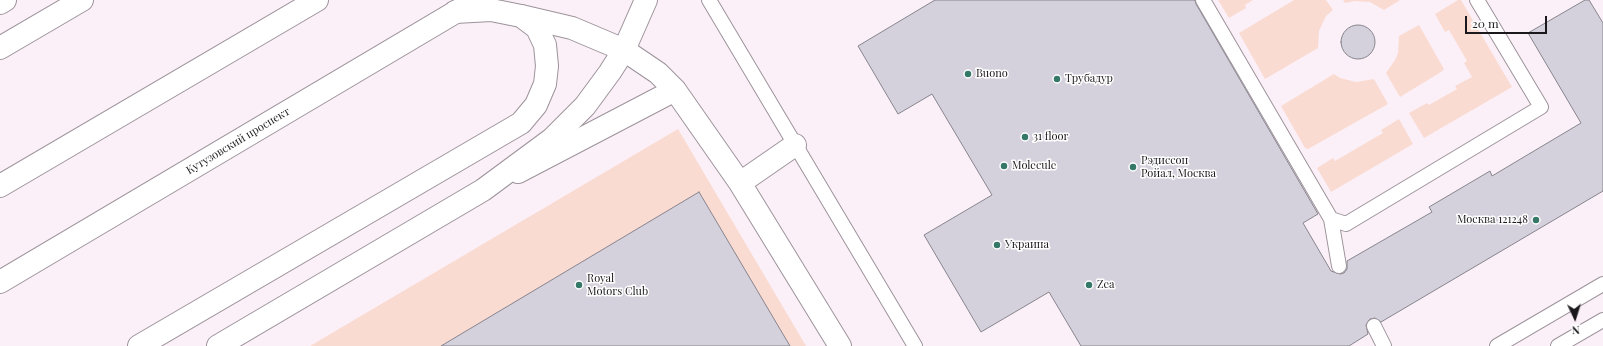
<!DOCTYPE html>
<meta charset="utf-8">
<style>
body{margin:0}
#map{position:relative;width:1603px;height:346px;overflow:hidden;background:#fbf0f8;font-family:"Playfair Display",serif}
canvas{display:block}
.north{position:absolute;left:1555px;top:298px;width:40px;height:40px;-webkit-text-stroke:3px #fff;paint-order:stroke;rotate:176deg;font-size:11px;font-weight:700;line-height:16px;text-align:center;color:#1b181b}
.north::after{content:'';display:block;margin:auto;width:14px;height:18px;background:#1b181b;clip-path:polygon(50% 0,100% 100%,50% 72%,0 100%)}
.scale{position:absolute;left:1465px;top:16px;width:82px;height:18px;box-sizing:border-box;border:2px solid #1b181b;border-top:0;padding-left:5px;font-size:12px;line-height:14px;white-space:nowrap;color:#1b181b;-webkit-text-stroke:3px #fff;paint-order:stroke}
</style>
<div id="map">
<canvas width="1603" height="346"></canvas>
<div class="north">N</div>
<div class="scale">20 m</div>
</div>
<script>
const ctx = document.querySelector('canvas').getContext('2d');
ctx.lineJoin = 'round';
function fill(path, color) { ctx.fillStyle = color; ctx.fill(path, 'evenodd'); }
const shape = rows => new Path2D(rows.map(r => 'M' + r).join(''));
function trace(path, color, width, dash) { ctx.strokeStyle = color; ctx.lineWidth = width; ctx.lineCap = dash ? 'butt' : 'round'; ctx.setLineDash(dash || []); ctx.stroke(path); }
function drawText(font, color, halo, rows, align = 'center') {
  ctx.font = font + ' "Playfair Display",serif'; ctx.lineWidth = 3; ctx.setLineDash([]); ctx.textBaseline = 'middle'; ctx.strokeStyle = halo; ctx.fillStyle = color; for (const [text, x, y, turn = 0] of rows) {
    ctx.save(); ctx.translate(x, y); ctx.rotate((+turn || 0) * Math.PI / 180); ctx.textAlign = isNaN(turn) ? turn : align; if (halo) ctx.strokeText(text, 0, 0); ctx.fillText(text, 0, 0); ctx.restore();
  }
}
fill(shape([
 [1218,0,1253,0,1245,5,1246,8,1229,18],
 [1294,0,1326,0,1333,10,1326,16,1319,31,1318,48,1265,79,1239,33],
 [1343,0,1400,0,1384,10,1370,2,1354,1,1345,3],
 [1458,0,1461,0,1512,87,1424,138,1409,113,1427,103,1429,105,1457,89,1455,86,1472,77,1464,63,1467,61,1449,30,1445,32,1435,14],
 [1419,25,1444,69,1441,72,1400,97,1386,73,1395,60,1398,53,1399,36],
 [1334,74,1340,78,1356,82,1374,79,1388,104,1308,149,1305,148,1281,106],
 [1399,119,1413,144,1331,192,1317,168,1333,158,1335,161,1383,133,1381,130],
 [678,129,806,346,310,346]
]), '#fadbd2');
const building = shape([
 [935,0,1195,0,1196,4,1318,214,1303,223,1331,271,1340,274,1344,273,1347,269,1347,261,1432,212,1429,207,1490,171,1492,176,1581,123,1528,33,1585,0,1589,0,1603,23,1603,191,1381,322,1375,318,1370,319,1366,325,1368,334,1349,346,1081,346,1049,292,981,332,924,235,992,195,932,94,898,114,858,46,935,0],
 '1341 42a17 17 0 1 1 34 0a17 17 0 1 1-34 0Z',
 [699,192,790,346,441,346,699,192]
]);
fill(building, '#d5d1dc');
trace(building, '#87848e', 1);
const lane = shape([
 [709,0,915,346],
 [1203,0,1331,219,1346,224,1541,107,1477,0],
 [1331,219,1339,266],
 [1374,326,1384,346],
 [1497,346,1603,284],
 [1558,346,1603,320]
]);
const street = shape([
 [521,16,572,28,624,50,658,73,675,90,740,183,840,346],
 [518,172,675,90],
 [740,183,795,145]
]);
const secondary = shape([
 [0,3,5,0],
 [0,48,82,0],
 [139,346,521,123,536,105,545,84,547,66,545,45,537,28,521,16,491,10,455,12],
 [218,346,483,190,552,139,585,106,610,72,624,50,646,0]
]);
const primary = shape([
 [0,186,317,0],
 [0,282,476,0]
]);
trace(lane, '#9d939b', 16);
trace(street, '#9d939b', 24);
trace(secondary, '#9d939b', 24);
trace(primary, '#9d939b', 24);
trace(lane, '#fff', 14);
trace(street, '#fff', 22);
trace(secondary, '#fff', 22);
trace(primary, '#fff', 22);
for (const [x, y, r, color] of [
 [968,74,4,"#367868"],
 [1057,79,4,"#367868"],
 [1025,137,4,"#367868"],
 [1004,166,4,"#367868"],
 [1133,167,4,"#367868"],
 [1536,220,4,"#367868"],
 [997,245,4,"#367868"],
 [579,285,4,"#367868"],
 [1089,285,4,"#367868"]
]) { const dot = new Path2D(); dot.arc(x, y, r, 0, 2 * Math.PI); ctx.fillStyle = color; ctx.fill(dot); trace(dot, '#fff', 1.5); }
drawText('11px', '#1b181b', '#fff', [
 ["Buono",976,74],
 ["Трубадур",1065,79],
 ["31 floor",1033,137],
 ["Рэдиссон",1141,161],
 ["Ройал, Москва",1141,174],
 ["Molecule",1012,166],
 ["Москва 121248",1528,220,"right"],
 ["Украина",1005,245],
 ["Royal",587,279],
 ["Motors Club",587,292],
 ["Zea",1097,285]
], 'left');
drawText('11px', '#1b181b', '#fff', [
 ["Кутузовский проспект",238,141,-31]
]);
</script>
